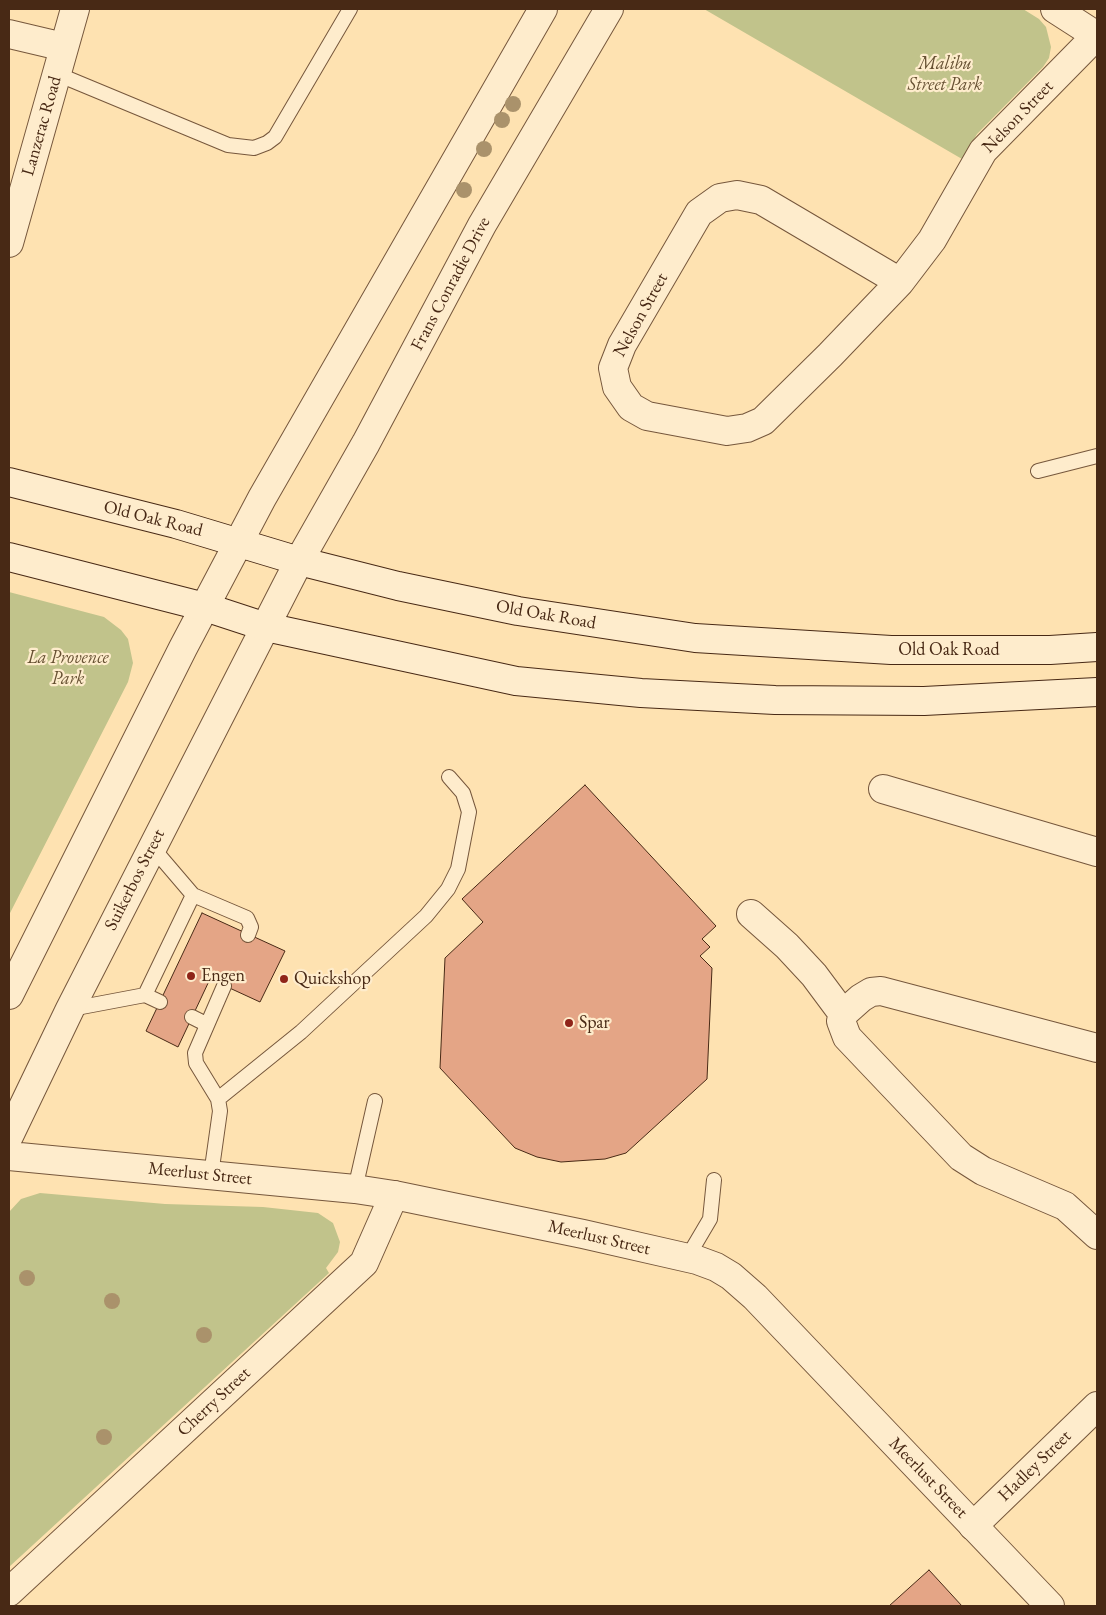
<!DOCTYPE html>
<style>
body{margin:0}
#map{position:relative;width:1106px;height:1615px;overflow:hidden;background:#fee2b1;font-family:"EB Garamond",serif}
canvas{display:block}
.frame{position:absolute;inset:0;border:10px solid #482915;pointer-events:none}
</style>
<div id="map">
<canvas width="1106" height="1615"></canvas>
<div class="frame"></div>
</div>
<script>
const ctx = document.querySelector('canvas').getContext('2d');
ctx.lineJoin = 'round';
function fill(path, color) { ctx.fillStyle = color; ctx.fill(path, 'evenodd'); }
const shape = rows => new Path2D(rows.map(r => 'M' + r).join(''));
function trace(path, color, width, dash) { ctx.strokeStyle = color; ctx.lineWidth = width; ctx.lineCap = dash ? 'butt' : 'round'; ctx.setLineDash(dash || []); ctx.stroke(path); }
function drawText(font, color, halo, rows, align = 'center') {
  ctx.font = font + ' "EB Garamond",serif'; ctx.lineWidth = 4.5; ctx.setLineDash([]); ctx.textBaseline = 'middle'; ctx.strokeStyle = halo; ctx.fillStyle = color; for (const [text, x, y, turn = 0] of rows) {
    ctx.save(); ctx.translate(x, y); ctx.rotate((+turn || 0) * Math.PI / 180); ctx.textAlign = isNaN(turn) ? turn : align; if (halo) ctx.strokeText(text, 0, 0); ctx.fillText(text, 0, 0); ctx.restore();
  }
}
fill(shape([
 [704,9,1023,9,1039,19,1046,27,1051,47,1049,58,1043,67,977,134,962,159],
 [9,592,104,617,121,630,128,639,133,663,128,682,9,915],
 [40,1193,165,1204,263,1207,318,1213,333,1223,340,1242,338,1252,326,1268,329,1273,9,1567,9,1212,21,1199]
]), '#c1c38b');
const building = shape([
 [585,785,716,926,702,939,710,947,700,956,712,968,707,1079,626,1153,605,1159,561,1162,537,1157,515,1148,440,1068,445,958,483,922,462,899,585,785],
 [202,913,285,951,260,1002,210,979,178,1047,146,1031,202,913],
 [929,1570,962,1606,889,1606,929,1570]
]);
fill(building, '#e4a586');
trace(building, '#482915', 1);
const service = shape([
 [57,74,228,145,254,148,267,143,275,137,350,9],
 [1038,471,1097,456],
 [193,895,247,918,251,927,248,935],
 [145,995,160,1002],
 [71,1009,145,995,193,895,152,847],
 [192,1017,206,1024],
 [218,1099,301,1032,426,916,448,889,458,869,469,812,463,793,449,777],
 [211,1175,220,1111,218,1099,196,1063,195,1053,224,986],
 [355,1189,375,1101],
 [687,1258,710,1219,714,1180]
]);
const minor = shape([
 [1055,9,1097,36],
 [9,34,64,47],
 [9,243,75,9],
 [900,282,761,200,737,195,720,198,699,213,622,345,613,368,617,387,631,407,647,416,727,431,747,428,763,421,830,355,900,282,932,240,983,151,1097,35],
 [883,789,1097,852],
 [751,914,787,946,814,975,843,1014],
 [1097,1048,881,991,871,992,861,998,843,1014,841,1021,847,1037,961,1157,983,1171,1065,1206,1097,1235],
 [973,1526,1097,1406],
 [9,1592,364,1263,394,1195]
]);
const tertiary = shape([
 [9,995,183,648,262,498,543,9],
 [9,1136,70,1009,299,561,366,443,482,225,609,9],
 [9,1156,355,1189,394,1195,583,1234,697,1260,716,1267,731,1276,755,1297,1050,1606]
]);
const secondary = shape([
 [9,482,176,524,299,561,398,586,518,611,695,638,891,650,1050,650,1097,647],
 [9,557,205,607,266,627,516,681,641,693,775,700,924,701,1097,692]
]);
trace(service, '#76573c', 16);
trace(minor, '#76573c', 30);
trace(tertiary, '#76573c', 30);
trace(secondary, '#482915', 30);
trace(service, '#feeccc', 14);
trace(minor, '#feeccc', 28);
trace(tertiary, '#feeccc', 28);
trace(secondary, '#feeccc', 28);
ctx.fillStyle = '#aa926b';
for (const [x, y] of [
 [513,104],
 [502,120],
 [484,149],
 [464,190],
 [27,1278],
 [112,1301],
 [204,1335],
 [104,1437]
]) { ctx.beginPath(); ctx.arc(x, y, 8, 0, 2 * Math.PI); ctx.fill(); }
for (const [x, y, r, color] of [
 [191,976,5,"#8f2418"],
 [284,979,5,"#8f2418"],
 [569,1023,5,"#8f2418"]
]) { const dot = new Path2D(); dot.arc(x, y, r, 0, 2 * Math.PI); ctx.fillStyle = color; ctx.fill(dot); trace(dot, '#feeccc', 2); }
drawText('italic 18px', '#665032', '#feeccc', [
 ["Malibu",945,64],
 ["Street Park",945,85],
 ["La Provence",68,658],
 ["Park",68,679]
]);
drawText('18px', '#482915', '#feeccc', [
 ["Nelson Street",1018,117,-46],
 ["Lanzerac Road",42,126,-74],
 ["Frans Conradie Drive",451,284,-62],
 ["Nelson Street",641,315,-61],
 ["Old Oak Road",153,519,14],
 ["Old Oak Road",546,615,10],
 ["Old Oak Road",949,650],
 ["Suikerbos Street",135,880,-63],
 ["Meerlust Street",200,1174,6],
 ["Meerlust Street",599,1238,13],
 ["Cherry Street",214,1402,-43],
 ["Hadley Street",1035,1466,-44],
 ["Meerlust Street",928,1478,46]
]);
drawText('18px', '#482915', '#feeccc', [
 ["Engen",201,976],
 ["Quickshop",294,979],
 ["Spar",579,1023]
], 'left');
</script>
